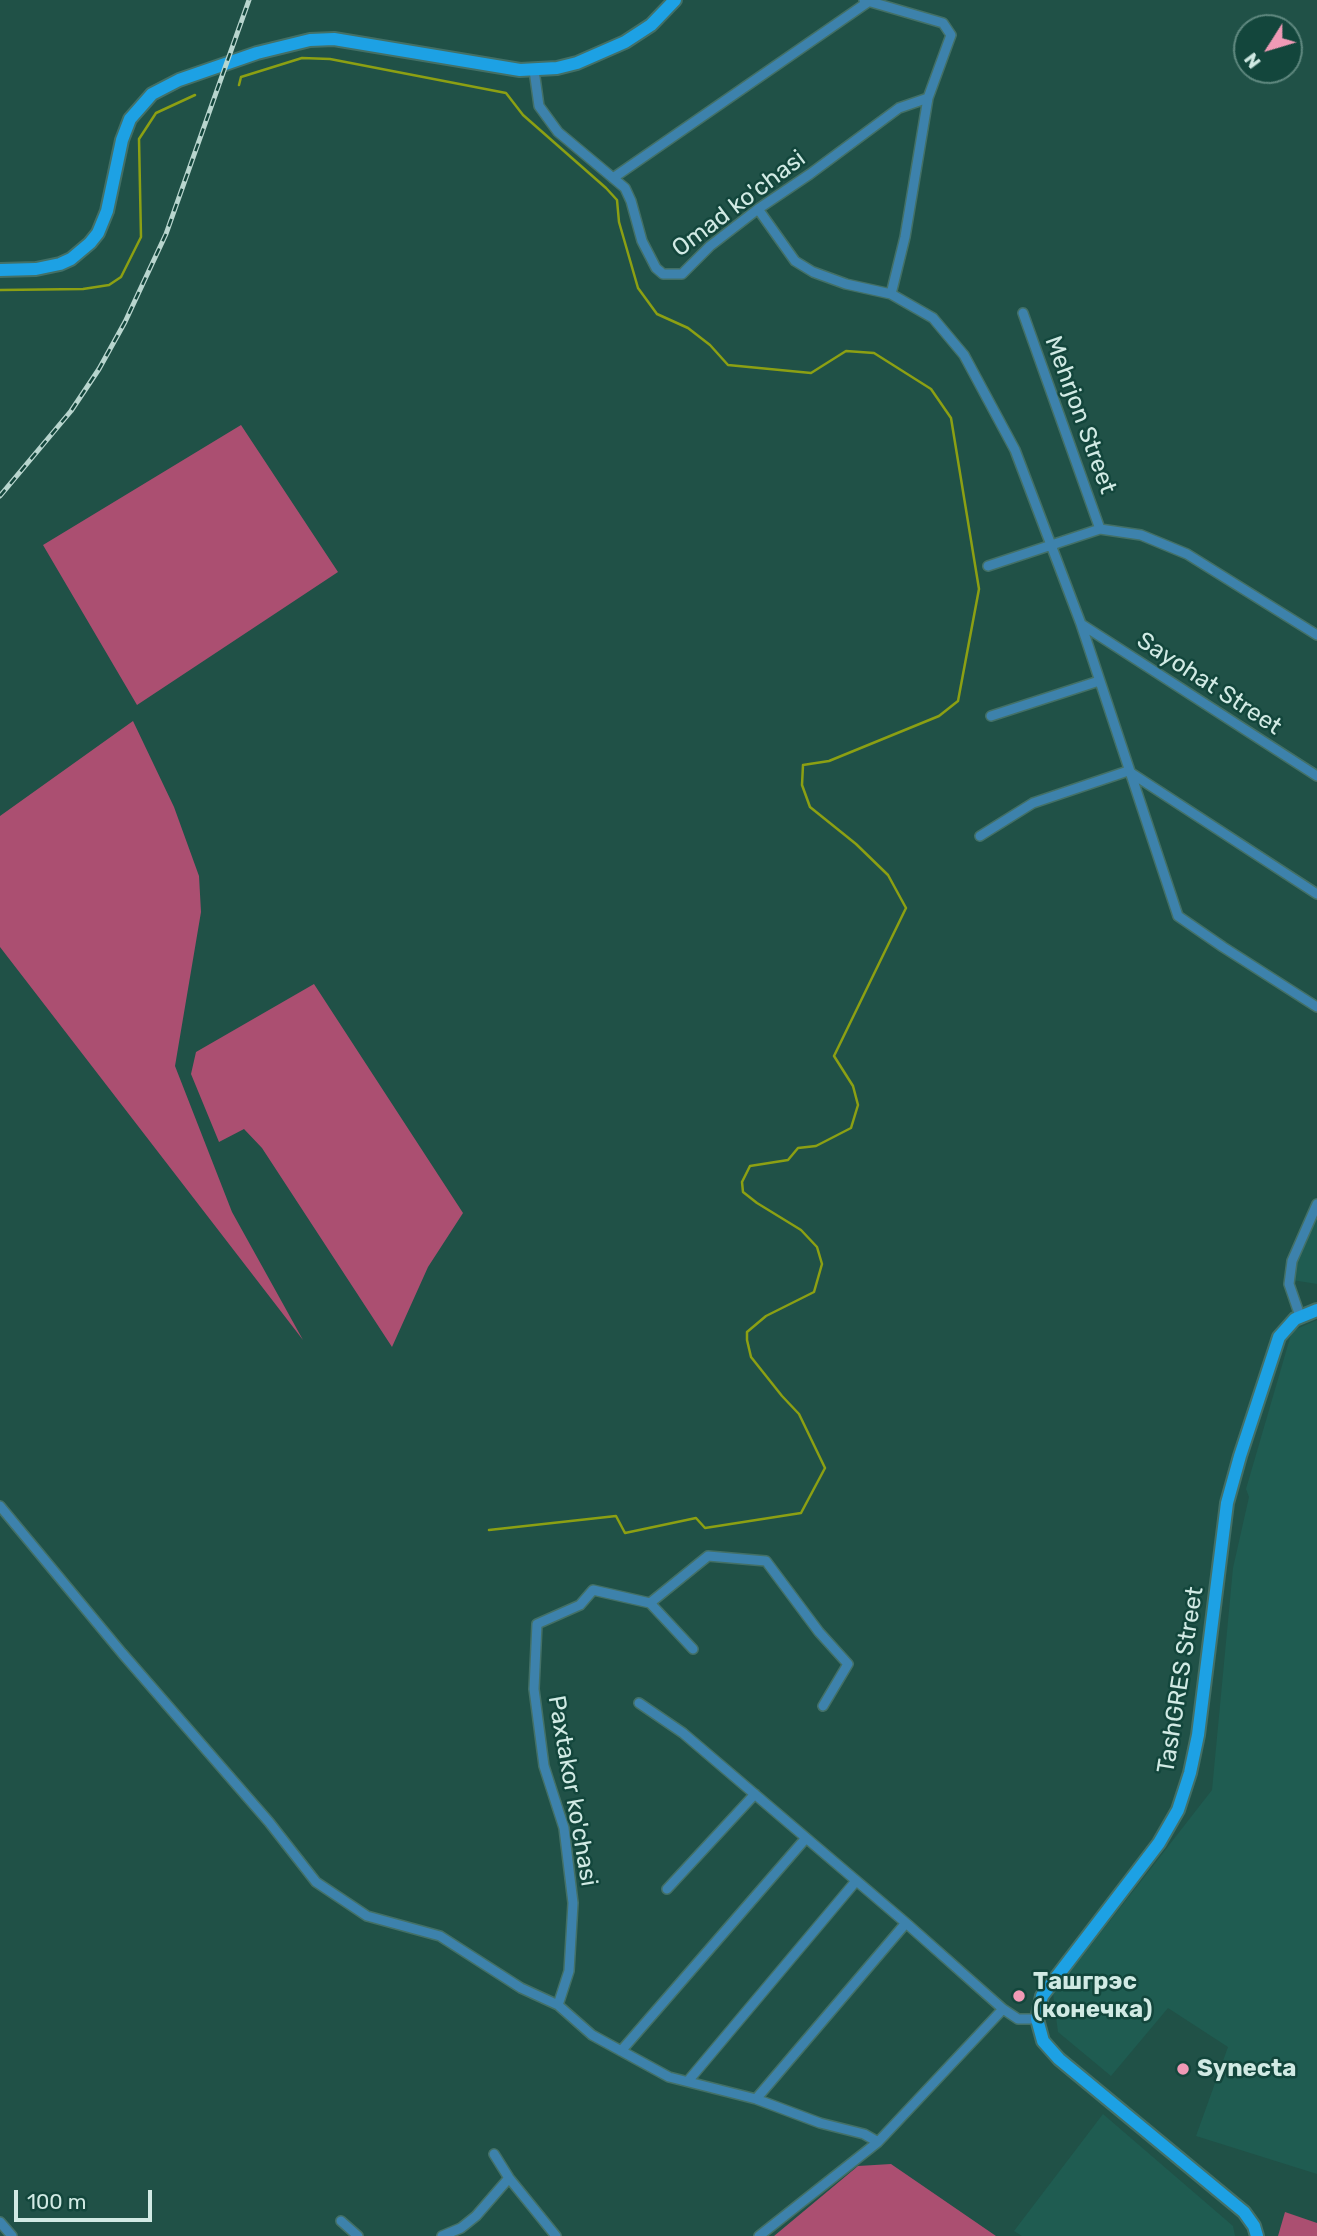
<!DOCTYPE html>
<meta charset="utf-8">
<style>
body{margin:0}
#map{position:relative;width:1317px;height:2236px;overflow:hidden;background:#205147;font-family:Rubik,sans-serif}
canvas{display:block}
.north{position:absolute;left:1233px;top:14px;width:70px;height:70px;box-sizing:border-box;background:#13463c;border:2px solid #5f887f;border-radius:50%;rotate:233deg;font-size:19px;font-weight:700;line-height:28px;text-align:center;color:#d1eae4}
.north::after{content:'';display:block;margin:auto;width:24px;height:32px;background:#f09ab6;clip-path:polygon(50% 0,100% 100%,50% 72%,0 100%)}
.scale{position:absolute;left:14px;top:2190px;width:138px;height:32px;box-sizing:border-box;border:4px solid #d1eae4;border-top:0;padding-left:9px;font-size:21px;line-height:24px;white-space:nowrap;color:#d1eae4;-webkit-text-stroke:5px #13463c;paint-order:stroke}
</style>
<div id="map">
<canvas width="1317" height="2236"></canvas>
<div class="north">N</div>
<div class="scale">100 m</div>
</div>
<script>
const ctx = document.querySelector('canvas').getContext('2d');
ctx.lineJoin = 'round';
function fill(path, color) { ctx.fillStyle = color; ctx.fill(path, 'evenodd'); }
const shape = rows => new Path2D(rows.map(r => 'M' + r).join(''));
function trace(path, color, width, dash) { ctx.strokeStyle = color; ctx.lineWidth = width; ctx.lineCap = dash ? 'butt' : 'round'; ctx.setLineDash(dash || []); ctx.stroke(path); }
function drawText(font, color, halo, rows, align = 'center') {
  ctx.font = font + ' Rubik,sans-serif'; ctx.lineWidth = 5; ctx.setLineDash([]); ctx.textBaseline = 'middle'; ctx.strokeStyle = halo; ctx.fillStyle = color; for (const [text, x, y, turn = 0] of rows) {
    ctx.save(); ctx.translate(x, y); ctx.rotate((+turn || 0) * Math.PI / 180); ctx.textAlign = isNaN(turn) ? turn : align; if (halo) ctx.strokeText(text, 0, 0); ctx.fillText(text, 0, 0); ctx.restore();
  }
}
fill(shape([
 [1317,1216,1317,1284,1292,1280,1297,1258],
 [1317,1320,1317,2174,1196,2136,1228,2047,1168,2008,1111,2076,1058,2032,1053,1994,1212,1790,1233,1568,1249,1497,1246,1489,1292,1331],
 [1103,2114,1233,2226,1235,2236,1022,2236,1014,2231]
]), '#1f5c51');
fill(shape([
 [241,425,338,572,137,705,43,545],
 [133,721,174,807,199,876,201,912,175,1066,232,1212,303,1340,0,947,0,816],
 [314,984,463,1213,428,1267,392,1347,262,1148,244,1129,219,1142,191,1074,196,1052],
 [891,2164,996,2236,774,2236,858,2166],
 [1285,2212,1317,2223,1317,2236,1278,2236]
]), '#ab4f71');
trace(shape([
 [239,85,241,77,302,58,330,59,506,93,523,115,606,188,617,200,619,222,638,288,657,314,688,328,710,345,728,365,811,373,846,351,874,353,931,389,951,418,979,589,958,701,939,716,829,761,803,765,802,785,810,807,856,844,888,875,906,908,834,1056,853,1086,858,1105,851,1128,816,1146,798,1148,788,1160,750,1166,742,1182,743,1192,757,1203,801,1230,817,1247,822,1264,814,1292,766,1316,747,1332,747,1340,751,1357,782,1396,799,1414,825,1468,801,1513,705,1528,696,1518,625,1533,616,1516,489,1530],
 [0,290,83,289,109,285,121,277,141,237,139,139,156,113,195,95]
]), '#8ca013', 2.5);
const minor = shape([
 [864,0,943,23,951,35,928,98,905,237,891,294],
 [534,70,539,106,558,132,625,188,631,201,642,241,656,268,663,274,682,274,710,246,758,209,810,174,899,108,928,98],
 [613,178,868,2],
 [758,209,795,261,813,272,846,284,891,294,933,318,964,355,1015,450,1081,624,1178,916,1223,947,1317,1007],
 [1023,313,1100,529],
 [988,566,1100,529,1141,535,1187,554,1317,635],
 [1081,624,1317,776],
 [991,716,1099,681],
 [980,836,1033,803,1128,771,1317,894],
 [1300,1316,1289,1284,1292,1261,1317,1204],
 [0,1506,122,1653,269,1822,316,1882,367,1916,440,1936,521,1988,558,2005,592,2035,669,2077,756,2099,820,2123,864,2134,878,2142],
 [650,1603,708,1556,766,1561,819,1632,848,1664,823,1706],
 [639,1703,683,1733,906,1923,1003,2009,1018,2019,1037,2019],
 [667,1889,755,1794],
 [558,2005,569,1971,573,1903,564,1828,544,1766,534,1689,537,1624,580,1605,593,1590,650,1603,693,1649],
 [621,2051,806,1838],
 [688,2081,856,1881],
 [756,2099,906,1923],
 [494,2154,509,2178,556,2236],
 [341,2221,358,2236],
 [0,2222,12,2236],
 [442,2236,461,2228,476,2216,509,2178],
 [759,2236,878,2142,1003,2009]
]);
const secondary = shape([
 [0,270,36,269,60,264,71,259,90,243,98,233,107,211,122,140,130,119,152,94,179,80,257,53,310,40,334,39,520,70,557,68,577,63,625,42,651,25,675,0],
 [1257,2236,1254,2226,1244,2212,1059,2059,1043,2041,1037,2019,1042,1996,1159,1843,1178,1810,1190,1773,1198,1735,1227,1503,1240,1456,1279,1337,1295,1319,1317,1310]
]);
trace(minor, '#437066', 12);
trace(secondary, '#437066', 16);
trace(minor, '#3d82ac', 9);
trace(secondary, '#1da1e4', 12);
const rail = shape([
 [0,496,71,411,99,369,125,322,166,234,249,0]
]);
trace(rail, '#b8d5ce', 5);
trace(rail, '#13463c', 2.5, [8]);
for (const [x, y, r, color] of [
 [1019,1996,7,"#f09ab6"],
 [1183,2069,7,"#f09ab6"]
]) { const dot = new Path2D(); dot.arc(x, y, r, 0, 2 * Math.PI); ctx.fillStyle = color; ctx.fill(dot); trace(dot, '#13463c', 2.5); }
drawText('24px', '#d1eae4', '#13463c', [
 ["Omad ko'chasi",739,204,-37],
 ["Mehrjon Street",1080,415,70],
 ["Sayohat Street",1209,684,33],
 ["TashGRES Street",1181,1680,-81],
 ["Paxtakor ko'chasi",572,1791,80]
]);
drawText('bold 24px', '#d1eae4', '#13463c', [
 ["Ташгрэс",1033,1982],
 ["(конечка)",1033,2010],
 ["Synecta",1197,2069]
], 'left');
</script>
